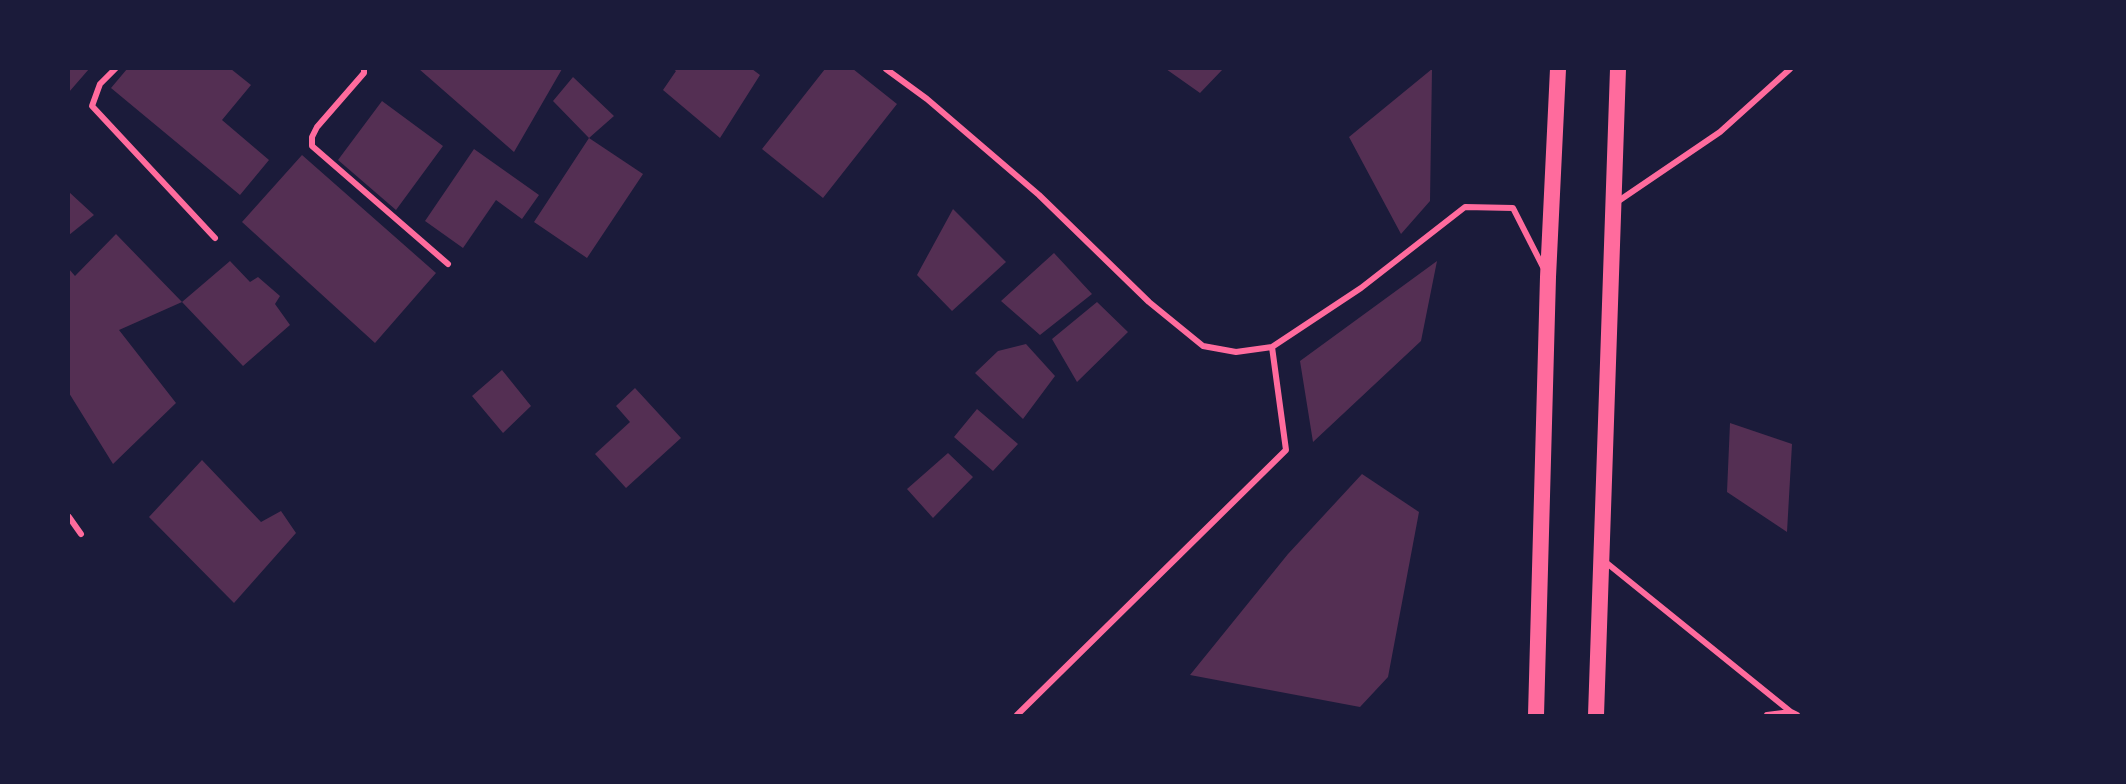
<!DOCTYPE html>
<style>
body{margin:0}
#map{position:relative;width:2126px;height:784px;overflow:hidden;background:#1b1b3a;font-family:Karla,sans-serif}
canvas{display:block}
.frame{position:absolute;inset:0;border:70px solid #1b1b3a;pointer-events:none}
</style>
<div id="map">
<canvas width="2126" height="784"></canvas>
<div class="frame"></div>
</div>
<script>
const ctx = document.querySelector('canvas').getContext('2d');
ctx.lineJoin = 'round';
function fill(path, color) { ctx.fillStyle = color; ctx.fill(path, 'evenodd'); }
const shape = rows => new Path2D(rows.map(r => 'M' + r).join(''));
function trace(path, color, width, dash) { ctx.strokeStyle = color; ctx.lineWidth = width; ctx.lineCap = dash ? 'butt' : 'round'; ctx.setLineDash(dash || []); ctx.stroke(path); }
fill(shape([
 [69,69,89,69,69,92],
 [127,69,231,69,251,85,222,120,269,160,240,195,111,88],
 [419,69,562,69,514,152],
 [673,69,752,69,760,75,720,138,663,90,676,71],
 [825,69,853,69,897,104,823,198,762,149],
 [1166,69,1223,69,1200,93],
 [1432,69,1430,201,1401,234,1349,137],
 [573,77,614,116,589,138,553,101],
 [382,101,443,146,396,210,338,160],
 [589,138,643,174,587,258,534,222],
 [474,149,539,195,522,219,496,200,463,248,425,221],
 [302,155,436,273,375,343,242,222],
 [69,192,94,215,69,235],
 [953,209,1006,262,952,311,917,275],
 [116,234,182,302,119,330,176,403,113,464,69,393,69,269,75,276],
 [1054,253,1092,294,1040,335,1001,301],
 [230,261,250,282,258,277,280,296,275,304,290,325,243,366,182,302],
 [1437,261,1421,341,1313,442,1300,361],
 [1097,302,1128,332,1077,382,1052,339],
 [1026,344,1055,376,1023,419,975,373,998,351],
 [502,370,531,406,503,433,472,396],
 [635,388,681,438,626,488,595,454,630,422,616,406],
 [977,409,1018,444,993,471,954,437],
 [1730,423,1792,444,1787,532,1727,492],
 [948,453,973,477,933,518,907,489],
 [202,460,261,522,281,511,296,533,234,603,149,517],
 [1362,474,1419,512,1388,677,1360,707,1190,675,1288,554]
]), '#542f53');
trace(shape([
 [115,69,100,84,92,106,215,238],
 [364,69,364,73,317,127,312,137,312,146,448,264],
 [886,69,927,99,1039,195,1149,302,1203,346,1236,352,1272,347,1361,288,1465,207,1513,208,1543,267],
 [1617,202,1720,132,1790,69],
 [69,517,81,534],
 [1603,560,1791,712],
 [1017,715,1286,450,1272,347],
 [1767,715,1791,712,1797,715]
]), '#ff6b9d', 6);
trace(shape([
 [1536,715,1548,277,1558,69],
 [1596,715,1618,69]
]), '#ff6b9d', 16);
</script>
